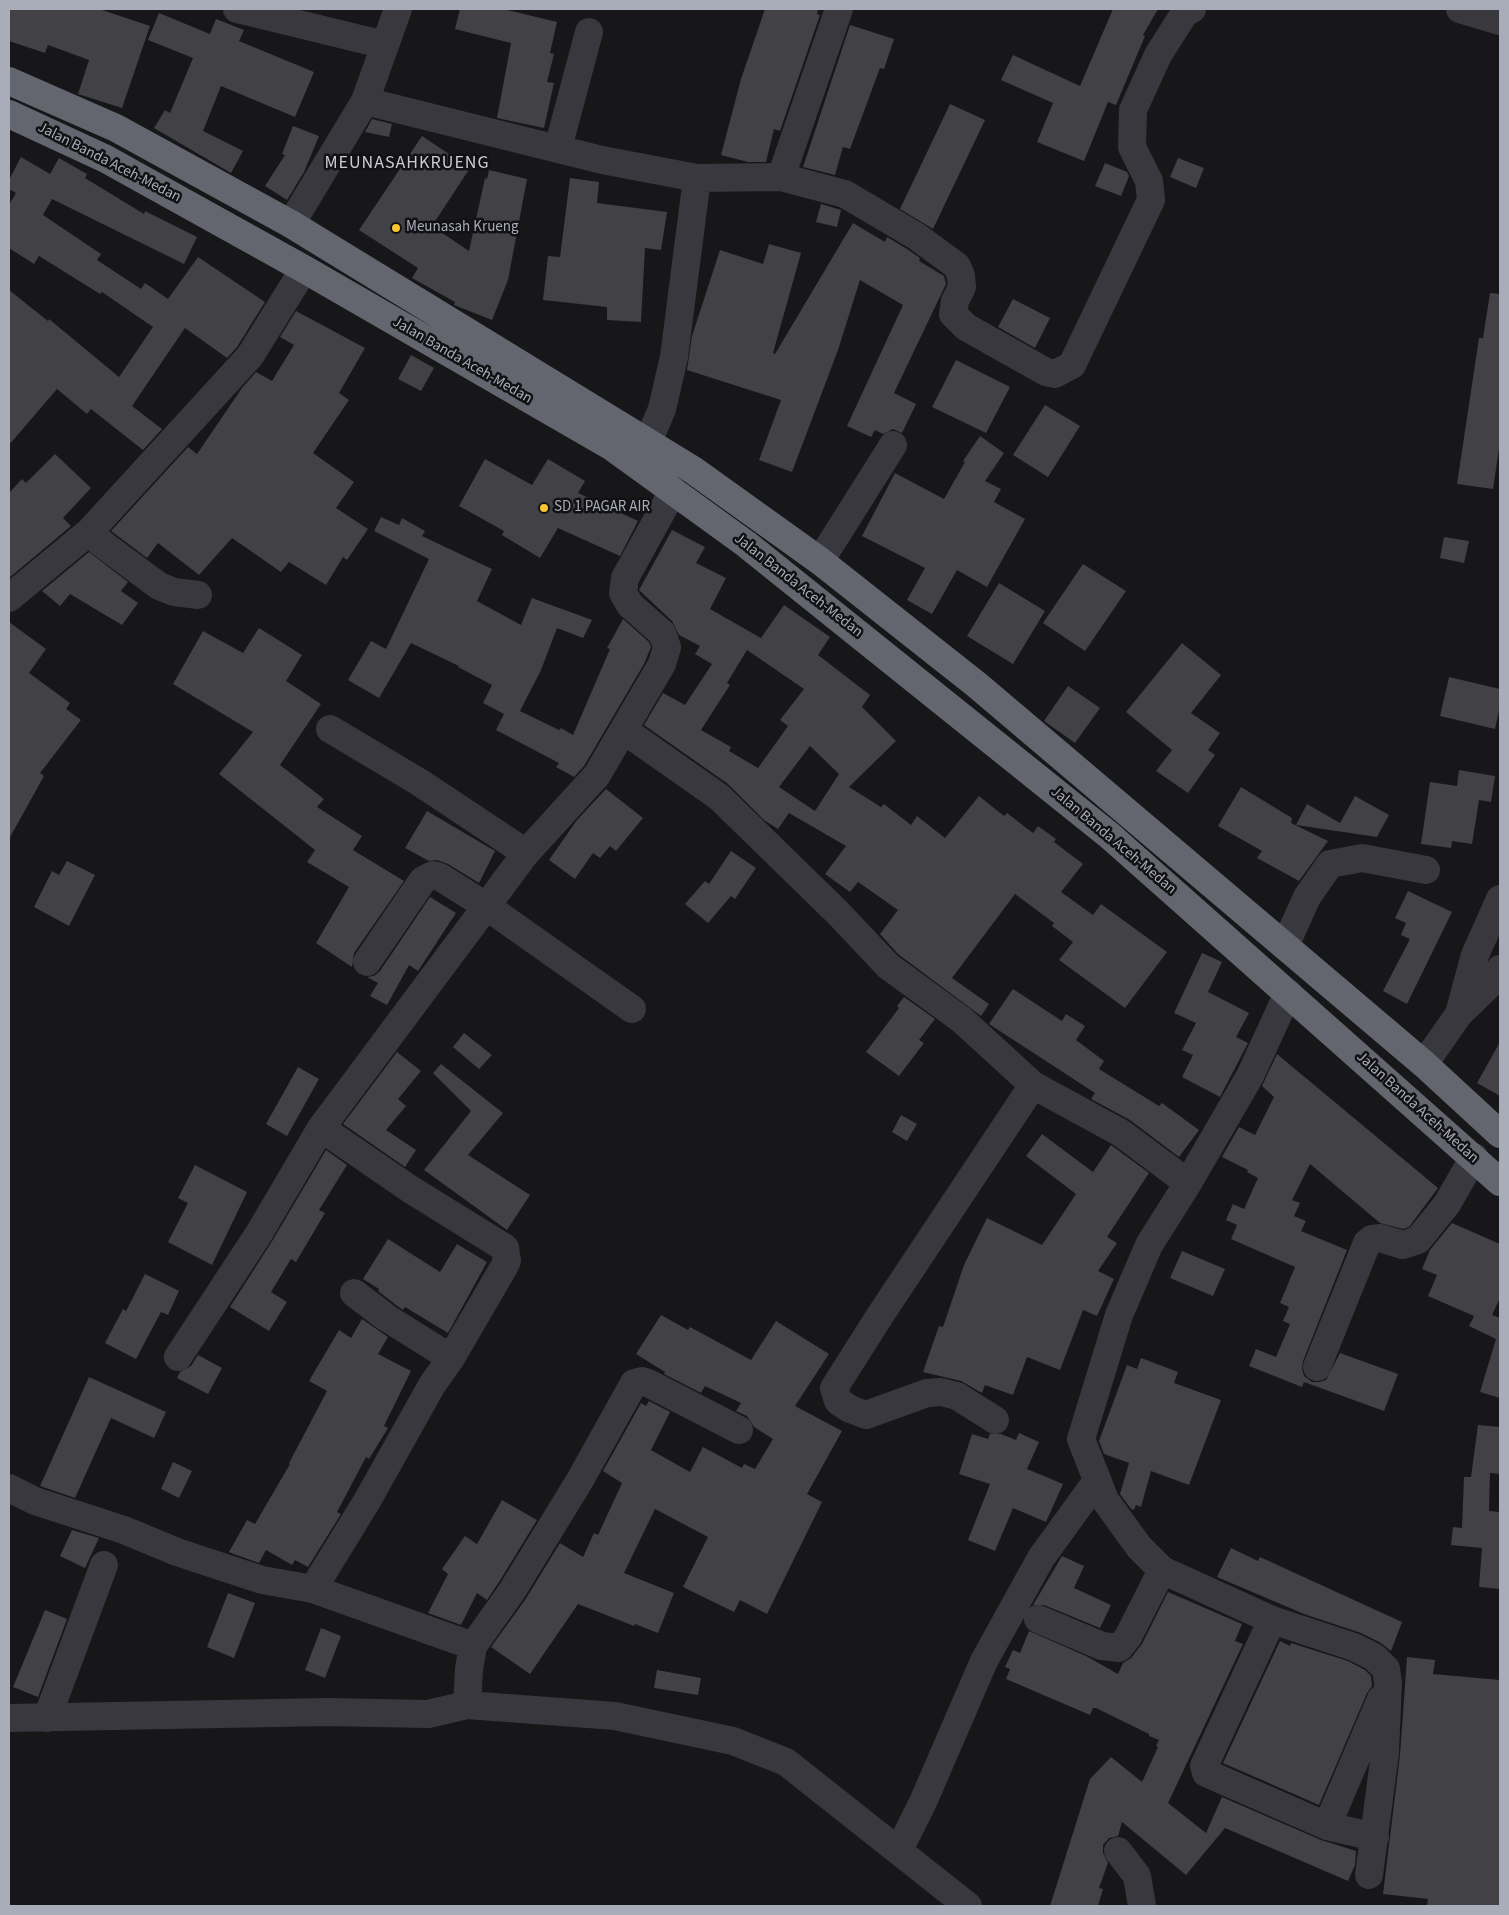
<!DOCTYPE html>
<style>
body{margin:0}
#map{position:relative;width:1509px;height:1915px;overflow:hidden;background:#171719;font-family:"Source Sans 3",sans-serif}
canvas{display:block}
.frame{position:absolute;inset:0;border:10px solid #a9acb9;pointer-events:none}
</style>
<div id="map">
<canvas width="1509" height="1915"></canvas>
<div class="frame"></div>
</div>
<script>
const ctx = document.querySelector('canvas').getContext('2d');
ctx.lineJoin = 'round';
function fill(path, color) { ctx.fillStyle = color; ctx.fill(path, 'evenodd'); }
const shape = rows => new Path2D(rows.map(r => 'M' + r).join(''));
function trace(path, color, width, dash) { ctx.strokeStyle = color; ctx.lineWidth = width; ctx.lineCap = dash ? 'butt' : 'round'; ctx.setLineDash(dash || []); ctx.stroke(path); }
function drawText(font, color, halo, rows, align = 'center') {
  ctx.font = font + ' "Source Sans 3",sans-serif'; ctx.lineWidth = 5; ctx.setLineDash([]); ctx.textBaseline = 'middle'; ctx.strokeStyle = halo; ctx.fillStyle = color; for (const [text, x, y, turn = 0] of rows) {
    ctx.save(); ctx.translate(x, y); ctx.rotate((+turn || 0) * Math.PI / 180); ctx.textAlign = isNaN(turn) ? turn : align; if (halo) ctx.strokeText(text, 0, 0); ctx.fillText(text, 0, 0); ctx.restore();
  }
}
fill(shape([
 [9,9,99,9,150,26,122,108,78,94,89,60,48,45,45,53,9,41],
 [460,9,503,9,557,22,550,53,554,54,547,82,554,83,544,128,497,118,511,43,455,29],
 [765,9,818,9,817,14,820,15,780,131,774,129,766,162,748,162,721,155,741,79],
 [1113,9,1158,9,1143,35,1145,36,1116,105,1108,102,1084,161,1037,142,1053,103,1001,80,1013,55,1080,86],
 [159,13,210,34,216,19,244,30,239,41,314,72,295,117,221,86,203,131,243,151,231,173,154,128,165,110,170,113,193,58,148,40],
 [850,25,894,39,884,69,880,68,850,149,843,147,835,175,803,167],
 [950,104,985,120,933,229,900,209],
 [372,119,392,124,389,137,365,132],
 [293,126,319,136,304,172,287,200,265,186,285,155,282,154],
 [422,136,470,168,432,226,469,251,485,178,487,179,489,170,527,179,508,280,492,320,454,305,455,302,412,278,418,268,359,230],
 [21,157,50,174,59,158,87,174,85,178,144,214,145,211,197,237,184,264,52,199,43,215,101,254,97,260,141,289,145,283,168,299,198,257,265,302,237,347,227,358,185,328,132,406,162,429,143,450,91,409,87,414,57,389,9,445,9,290,48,321,49,319,119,377,153,327,102,292,100,294,39,256,34,264,9,248,9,205,16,193,9,189,9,180],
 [1178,158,1204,168,1196,188,1170,177],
 [1105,163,1127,172,1129,176,1121,196,1095,186],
 [570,178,599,182,597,203,667,212,661,250,645,248,641,322,607,320,607,307,543,300,548,256,560,257],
 [821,204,841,210,837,227,816,222],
 [853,223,885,242,887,237,907,249,920,258,919,261,944,276,946,284,894,393,916,404,902,433,893,429,883,434,875,430,871,437,847,426,903,305,860,280,838,350,792,472,759,460,781,400,687,370,692,336,720,250,763,264,769,244,801,253,773,353,775,354],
 [1490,293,1500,294,1500,442,1493,489,1457,484,1479,338,1483,338],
 [1013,299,1050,318,1035,348,998,327],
 [296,311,365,348,339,393,349,400,313,453,354,482,336,508,368,529,347,560,343,557,326,585,289,562,281,572,232,538,199,575,158,543,147,558,111,531,188,447,197,454,242,388,256,372,272,381,294,345,280,337],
 [411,355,434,368,421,391,398,379],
 [956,360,1010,387,986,433,932,407],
 [1045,405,1080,426,1048,477,1013,455],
 [980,436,1004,453,985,481,1001,489,994,502,1025,519,987,587,957,570,932,614,907,600,925,568,862,536,895,473,944,499,965,462,963,461],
 [55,454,91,488,63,518,71,526,9,578,9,493,22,479,26,483],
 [485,459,532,485,548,459,585,481,578,493,638,521,620,556,558,528,540,558,502,535,504,531,459,506],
 [381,517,399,525,402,518,425,531,422,536,492,569,477,601,521,625,532,598,592,620,583,638,557,628,541,670,520,711,559,730,561,728,573,735,610,649,607,648,623,619,649,642,651,647,644,664,584,766,574,777,556,767,559,763,496,730,504,714,483,703,492,685,458,667,459,666,411,643,379,698,348,680,371,641,386,649,429,559,374,531],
 [672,530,705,547,696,563,726,578,710,609,761,638,784,605,830,637,818,655,870,695,862,707,896,741,849,787,881,807,884,804,911,825,917,816,945,838,979,796,1004,816,1007,813,1033,833,1038,826,1056,839,1054,842,1083,864,1061,892,1093,915,1101,904,1167,952,1125,1008,1059,960,1073,942,1052,926,1054,923,1015,894,952,978,989,1004,981,1016,898,954,880,934,898,910,858,882,850,892,825,874,846,846,789,813,778,829,764,820,728,784,644,725,663,693,685,705,712,664,695,654,700,646,679,635,672,621,639,590],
 [747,650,804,689,780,720,788,726,758,768,729,751,731,747,701,730,730,685,727,683],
 [810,746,839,774,815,811,779,787],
 [1444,537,1469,541,1464,563,1440,558],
 [89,552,128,582,121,591,138,603,122,625,70,594,60,606,42,591],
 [1083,564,1126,591,1085,651,1043,623],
 [999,583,1045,611,1013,664,967,636],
 [9,622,46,649,29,673,70,703,66,709,81,720,40,773,44,776,9,839],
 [259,628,302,655,286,681,321,704,280,765,324,799,317,807,362,836,353,850,404,881,354,953,352,967,316,943,349,887,307,862,315,850,219,774,253,732,173,684,203,631,243,653],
 [1182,643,1221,675,1191,713,1220,733,1208,750,1215,755,1188,793,1156,771,1172,750,1126,712],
 [1449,677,1500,689,1500,706,1495,729,1440,716],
 [1068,686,1100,708,1075,743,1044,721],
 [1459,770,1495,776,1491,802,1479,800,1472,844,1452,841,1451,848,1421,844,1430,782,1457,786],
 [1241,787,1292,818,1291,823,1328,841,1299,881,1257,858,1262,851,1218,826],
 [606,789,643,818,616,851,610,846,600,858,593,853,575,879,549,860,577,820],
 [1355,796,1389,815,1377,837,1296,825,1307,804,1340,823],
 [427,811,495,851,479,883,448,864,437,860,429,861,405,848],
 [731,851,756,868,735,899,731,896,708,923,685,904,705,881,709,884],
 [67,861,95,875,69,926,34,907,52,871,59,875],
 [1408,891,1452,912,1407,1004,1383,991,1410,939,1401,935,1406,923,1395,918],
 [430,897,456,913,418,971,409,965,387,1005,370,996,378,983,367,977,374,976,380,971],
 [1202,953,1222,962,1208,992,1249,1013,1236,1037,1248,1043,1220,1097,1182,1077,1193,1055,1182,1050,1196,1023,1174,1013],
 [1013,989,1062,1021,1066,1014,1085,1026,1076,1040,1104,1061,1099,1069,1159,1106,1162,1103,1199,1130,1179,1157,1130,1120,1091,1099,1095,1093,989,1024],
 [904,997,935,1019,919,1040,924,1043,899,1076,866,1052,899,1008,897,1006],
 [464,1033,492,1055,479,1069,453,1047],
 [1500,1042,1500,1096,1477,1083],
 [397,1052,421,1071,398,1099,406,1106,386,1130,416,1150,405,1167,343,1124],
 [1277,1054,1438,1188,1409,1227,1403,1229,1380,1223,1310,1164,1292,1200,1300,1203,1294,1216,1306,1221,1301,1231,1347,1250,1303,1361,1302,1369,1304,1376,1312,1382,1319,1382,1326,1380,1340,1353,1398,1374,1384,1411,1304,1382,1302,1387,1249,1366,1256,1349,1276,1357,1290,1324,1283,1321,1289,1307,1280,1303,1295,1267,1231,1239,1237,1225,1226,1220,1233,1204,1244,1209,1258,1178,1247,1172,1248,1170,1222,1157,1239,1127,1255,1135,1274,1097,1262,1086],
 [441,1064,503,1113,468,1155,530,1195,507,1230,424,1170,471,1111,433,1073],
 [298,1067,319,1079,287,1136,266,1124],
 [901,1115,917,1124,907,1141,892,1132],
 [1042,1134,1093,1172,1111,1145,1149,1173,1107,1237,1117,1243,1098,1271,1114,1279,1097,1316,1083,1310,1060,1370,1027,1357,1013,1395,985,1385,982,1393,961,1381,923,1372,939,1326,943,1327,964,1265,987,1218,1042,1245,1076,1194,1026,1156],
 [326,1150,347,1165,319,1210,325,1213,296,1262,291,1259,271,1292,287,1302,269,1331,230,1307,271,1243],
 [195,1165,247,1192,212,1265,168,1242,188,1203,178,1198],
 [1452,1223,1500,1244,1500,1298,1492,1315,1500,1318,1500,1398,1480,1392,1496,1339,1469,1326,1474,1316,1428,1296,1437,1275,1422,1269,1430,1250],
 [388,1239,440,1272,457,1244,487,1262,448,1333,405,1307,403,1310,396,1305,378,1291,379,1289,363,1279],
 [1182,1251,1225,1269,1213,1296,1170,1278],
 [145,1274,179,1291,168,1315,161,1312,136,1359,105,1343,123,1309,126,1311],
 [661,1315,688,1330,690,1327,751,1360,776,1321,829,1354,795,1406,842,1431,807,1494,822,1502,767,1614,740,1600,734,1612,683,1587,708,1537,655,1509,624,1573,674,1593,658,1633,635,1624,634,1626,578,1604,530,1674,491,1647,525,1600,560,1543,583,1557,594,1533,598,1535,622,1483,603,1471,641,1403,646,1406,649,1401,670,1412,651,1450,690,1472,703,1447,742,1468,744,1464,755,1469,773,1439,754,1427,747,1416,736,1411,741,1403,705,1386,701,1393,664,1374,665,1372,636,1354],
 [362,1319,388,1337,378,1354,411,1371,384,1426,388,1428,369,1459,366,1457,337,1512,341,1514,308,1567,295,1560,292,1565,266,1550,259,1563,234,1554,229,1552,247,1520,255,1524,290,1464,289,1463,327,1391,309,1381,339,1330,351,1338],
 [198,1355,222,1368,208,1394,177,1378,180,1372,191,1366],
 [1141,1358,1178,1372,1174,1383,1221,1400,1189,1485,1151,1471,1141,1507,1136,1505,1134,1510,1131,1509,1120,1494,1129,1463,1104,1454,1099,1441,1127,1365,1137,1369],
 [89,1377,166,1412,154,1438,111,1418,75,1498,40,1486],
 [1478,1425,1500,1427,1500,1474,1490,1473,1489,1511,1500,1512,1500,1589,1479,1587,1482,1548,1451,1545,1453,1527,1462,1528,1464,1477,1471,1477],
 [1019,1433,1039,1442,1027,1469,1063,1484,1046,1522,1013,1508,995,1551,968,1540,990,1484,959,1474,972,1434,988,1439,990,1434,1001,1434,1016,1440],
 [173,1462,192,1471,179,1498,161,1489],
 [502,1500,537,1520,499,1582,487,1600,477,1593,461,1625,428,1613,448,1574,442,1569,465,1536,477,1544],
 [72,1530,99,1538,85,1568,60,1556],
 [1231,1548,1258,1561,1260,1557,1402,1622,1391,1651,1381,1643,1361,1633,1304,1614,1217,1577],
 [1062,1556,1084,1566,1074,1588,1111,1605,1100,1628,1044,1605,1033,1605],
 [1168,1592,1242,1624,1235,1641,1243,1644,1168,1803,1206,1833,1222,1797,1321,1840,1356,1851,1355,1865,1348,1881,1225,1828,1186,1875,1122,1822,1118,1836,1109,1838,1103,1845,1103,1853,1108,1863,1099,1888,1103,1889,1098,1906,1050,1906,1090,1779,1111,1757,1142,1782,1158,1747,1156,1746,1159,1740,1149,1736,1149,1734,1096,1708,1093,1708,1090,1715,1006,1679,1010,1669,1005,1667,1013,1650,1020,1653,1029,1631,1086,1656,1118,1674,1123,1663,1131,1658,1142,1644],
 [228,1593,255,1603,234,1658,207,1647],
 [45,1610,67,1619,38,1697,13,1687],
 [321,1628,341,1636,325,1678,305,1670],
 [1280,1641,1290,1646,1291,1643,1348,1661,1365,1670,1371,1676,1372,1686,1367,1693,1319,1805,1223,1763],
 [1407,1657,1435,1660,1433,1674,1500,1680,1500,1906,1427,1906,1428,1899,1383,1894,1400,1755],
 [657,1670,701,1678,698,1695,654,1688]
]), '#414146');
trace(shape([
 [237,9,385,45],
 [1460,9,1500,21],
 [365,101,602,160,697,178,781,177,845,194,916,236,957,266,961,276,962,287,955,301,953,314,966,327,1046,372,1055,374,1072,365,1151,200,1149,181,1132,147,1133,110,1158,55,1184,14,1192,9],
 [558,148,589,32],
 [781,177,839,9],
 [291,224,365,101,398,9],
 [648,442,662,409,674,357,697,178],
 [90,531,101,543,159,586,174,592,198,595],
 [820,561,893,445],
 [9,598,90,531,250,356,304,269],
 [330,729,419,782,526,853],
 [625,731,719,797,838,913,888,966,962,1020,1033,1085,1121,1133,1188,1183],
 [1285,946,1307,897,1330,864,1362,858,1426,870],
 [367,962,423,880,433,875,440,877,486,906,632,1009],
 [1288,993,1250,1076,1188,1183,1149,1245,1119,1315,1081,1439,1105,1500,1139,1547,1162,1570,1272,1620,1354,1647,1374,1657,1386,1669,1388,1683,1385,1753,1369,1875],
 [1459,1014,1475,955,1500,899],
 [1424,1064,1459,1014,1490,984,1500,969],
 [321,1128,526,853,597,775,662,664,667,647,662,633,630,605,623,593,625,578,673,491],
 [354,1293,387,1318,451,1358],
 [178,1357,258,1235,321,1128,410,1189,505,1248,507,1261,504,1267,451,1358,432,1385,367,1501,313,1589],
 [1317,1367,1367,1243,1372,1239,1380,1238,1403,1245,1418,1240,1447,1204,1474,1157],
 [995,1420,957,1396,941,1392,927,1393,866,1415,850,1409,838,1401,834,1388,881,1314,1033,1085],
 [739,1430,648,1383,642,1381,634,1383,580,1480,512,1591,473,1646,469,1669,467,1705,615,1716,733,1741,786,1762,968,1906],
 [9,1488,35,1501,124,1530,177,1552,262,1580,313,1589,473,1646],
 [1038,1619,1102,1646,1119,1648,1128,1637,1162,1570],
 [1272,1620,1204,1766,1206,1773,1327,1826,1375,1837],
 [9,1718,327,1712,428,1714,467,1705],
 [47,1718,104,1565],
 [1327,1826,1381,1699],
 [899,1850,923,1802,984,1661,1041,1558,1096,1482],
 [1118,1851,1137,1876,1142,1906]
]), '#38383e', 28);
trace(shape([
 [9,81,116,128,291,224,693,470,820,561,977,685,1424,1064,1500,1134],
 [9,114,106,159,304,269,612,447,746,544,1110,836,1500,1182]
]), '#64666f', 28);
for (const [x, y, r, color] of [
 [396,228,5,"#f9c62f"],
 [544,508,5,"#f9c62f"]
]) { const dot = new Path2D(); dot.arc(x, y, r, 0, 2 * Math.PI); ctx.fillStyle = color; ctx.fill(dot); trace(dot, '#121214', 2); }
drawText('15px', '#a9acb9', '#121214', [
 ["Jalan Banda Aceh-Medan",109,163,27],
 ["Jalan Banda Aceh-Medan",462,361,30],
 ["Jalan Banda Aceh-Medan",798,586,38],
 ["Jalan Banda Aceh-Medan",1113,841,40],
 ["Jalan Banda Aceh-Medan",1417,1108,42]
]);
drawText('15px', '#a9acb9', '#121214', [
 ["Meunasah Krueng",406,228],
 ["SD 1 PAGAR AIR",554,508]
], 'left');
ctx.letterSpacing = '1px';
drawText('18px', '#caccd5', '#121214', [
 ["MEUNASAHKRUENG",407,164]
]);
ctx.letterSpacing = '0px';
</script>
